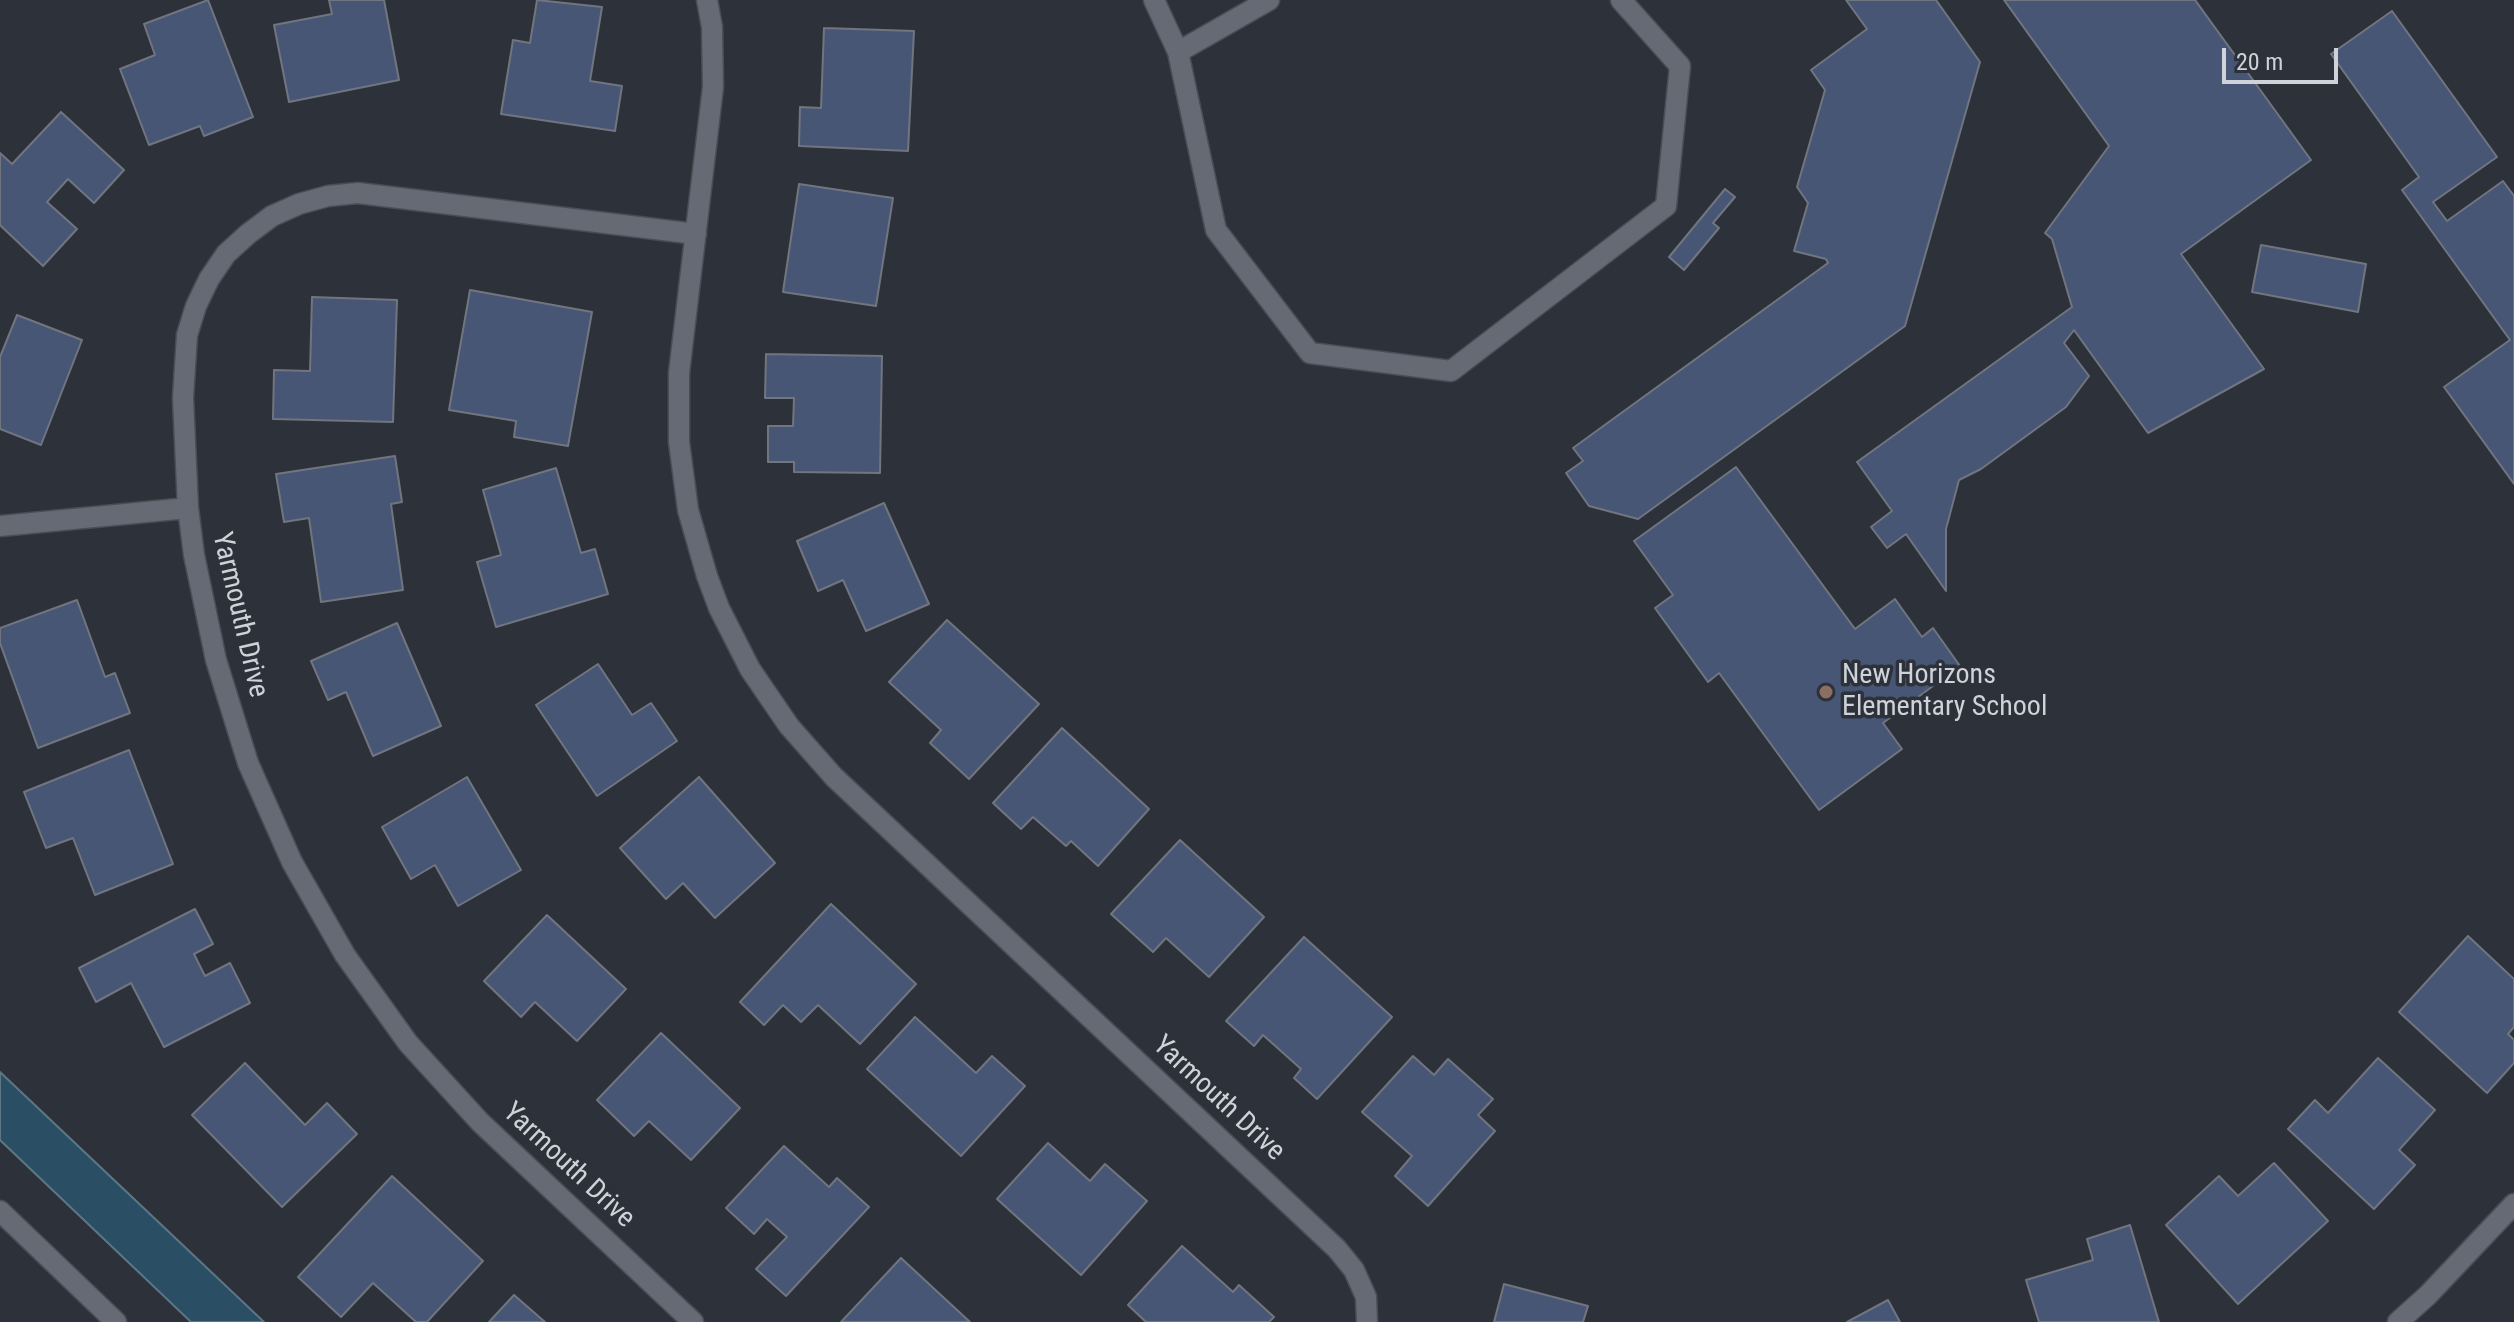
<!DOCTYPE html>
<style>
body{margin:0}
#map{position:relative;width:2514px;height:1322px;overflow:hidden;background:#2d313a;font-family:"Roboto Condensed",sans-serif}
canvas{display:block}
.scale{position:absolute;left:2222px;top:48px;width:116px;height:36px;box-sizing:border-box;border:4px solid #cfd2d8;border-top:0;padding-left:10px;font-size:24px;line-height:28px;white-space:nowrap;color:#cfd2d8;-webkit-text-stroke:6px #2d313a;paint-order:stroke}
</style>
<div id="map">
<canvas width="2514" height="1322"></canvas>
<div class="scale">20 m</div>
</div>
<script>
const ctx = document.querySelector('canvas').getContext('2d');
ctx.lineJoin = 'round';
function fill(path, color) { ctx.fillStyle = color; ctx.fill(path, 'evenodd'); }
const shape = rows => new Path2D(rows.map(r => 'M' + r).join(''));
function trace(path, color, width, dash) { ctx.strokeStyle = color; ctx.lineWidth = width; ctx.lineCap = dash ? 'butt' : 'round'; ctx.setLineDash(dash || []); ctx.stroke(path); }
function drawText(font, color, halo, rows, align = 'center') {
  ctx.font = font + ' "Roboto Condensed",sans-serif'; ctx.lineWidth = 7; ctx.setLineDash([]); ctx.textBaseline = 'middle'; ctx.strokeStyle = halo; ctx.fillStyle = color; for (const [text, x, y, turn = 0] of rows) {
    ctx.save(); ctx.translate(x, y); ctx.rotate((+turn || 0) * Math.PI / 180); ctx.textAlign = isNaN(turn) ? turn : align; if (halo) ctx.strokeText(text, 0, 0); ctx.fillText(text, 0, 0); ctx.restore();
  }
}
const water = shape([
 [0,1072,264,1322,191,1322,0,1140,0,1072]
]);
fill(water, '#2a4e63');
trace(water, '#5c7686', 2);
const building = shape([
 [208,0,253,117,204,136,200,126,149,145,120,69,155,55,144,24,208,0],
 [329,0,384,0,399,80,289,102,274,25,332,14,329,0],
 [537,0,602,7,590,81,622,86,615,131,501,114,513,40,530,43,537,0],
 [1846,0,1936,0,1980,62,1905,326,1638,519,1589,506,1566,473,1583,461,1573,448,1828,263,1826,259,1794,251,1808,203,1797,187,1825,90,1811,70,1867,29,1846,0],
 [2004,0,2195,0,2311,160,2181,254,2264,369,2148,433,2074,330,2064,343,2089,376,2066,407,1981,469,1959,480,1946,529,1946,591,1906,534,1887,548,1871,527,1892,511,1857,462,2072,307,2052,239,2045,233,2109,146,2004,0],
 [2392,11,2497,157,2433,202,2447,221,2503,181,2514,196,2514,484,2444,387,2510,340,2402,190,2419,177,2331,54,2392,11],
 [824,28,914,31,908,151,799,146,800,107,821,108,824,28],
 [61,112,124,170,94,203,68,179,47,202,77,229,43,266,0,225,0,153,12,164,61,112],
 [799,184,893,198,876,306,783,292,799,184],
 [1725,189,1735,197,1713,223,1719,228,1684,270,1669,257,1725,189],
 [2261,245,2366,264,2358,312,2252,292,2261,245],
 [470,290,592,312,568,446,514,437,516,421,449,410,470,290],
 [312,297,397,300,393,422,273,419,274,370,310,371,312,297],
 [17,315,82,340,41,445,0,429,0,357,17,315],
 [766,354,882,356,880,473,794,472,794,462,768,462,768,426,793,426,794,398,765,398,766,354],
 [395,456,402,502,391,504,403,590,321,602,309,518,284,522,276,474,395,456],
 [1736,467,1855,629,1895,599,1922,637,1933,628,1960,666,1883,723,1902,749,1819,810,1719,673,1708,682,1655,608,1673,595,1634,541,1736,467],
 [556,468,581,553,595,549,608,594,496,627,477,562,501,555,483,490,556,468],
 [884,503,929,604,866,631,843,580,818,591,797,541,884,503],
 [77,600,105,677,115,673,130,713,38,748,0,643,0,628,77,600],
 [947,620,1039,704,969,779,930,743,941,730,889,682,947,620],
 [397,623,441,726,373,756,346,692,328,700,311,661,397,623],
 [598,664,632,715,651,703,677,741,597,796,536,705,598,664],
 [1062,728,1149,809,1098,866,1071,841,1066,846,1033,817,1021,829,993,803,1062,728],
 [129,750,173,864,95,895,73,838,46,848,24,792,129,750],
 [467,777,521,870,458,906,435,865,411,879,382,827,467,777],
 [699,777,775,863,715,918,683,883,666,899,620,848,699,777],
 [1180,840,1264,917,1209,977,1166,938,1153,952,1111,914,1180,840],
 [831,904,916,984,860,1044,818,1005,801,1022,783,1005,764,1025,740,1002,831,904],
 [195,909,213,944,194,954,205,976,230,963,250,1003,164,1047,131,983,96,1002,79,968,195,909],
 [547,915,626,989,577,1041,535,1002,521,1017,484,981,547,915],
 [2468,936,2514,979,2514,1027,2508,1034,2514,1040,2514,1063,2487,1093,2399,1012,2468,936],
 [1304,937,1392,1017,1317,1099,1294,1078,1301,1069,1263,1035,1254,1046,1226,1021,1304,937],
 [915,1017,976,1073,992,1056,1025,1086,961,1156,867,1069,915,1017],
 [661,1033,740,1108,691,1160,649,1121,634,1136,597,1100,661,1033],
 [1413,1056,1434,1075,1448,1059,1493,1099,1478,1115,1495,1131,1428,1206,1395,1176,1412,1156,1362,1112,1413,1056],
 [2378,1058,2435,1110,2399,1150,2415,1165,2374,1209,2288,1129,2315,1100,2328,1113,2378,1058],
 [245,1063,305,1125,327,1103,357,1134,282,1207,192,1115,245,1063],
 [1048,1143,1090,1181,1105,1164,1147,1201,1081,1275,997,1199,1048,1143],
 [784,1146,829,1187,837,1178,869,1207,786,1296,756,1269,787,1237,767,1219,754,1234,726,1208,784,1146],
 [2274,1163,2328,1221,2238,1304,2166,1225,2219,1176,2238,1196,2274,1163],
 [392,1176,483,1261,427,1322,416,1322,373,1283,341,1317,298,1277,392,1176],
 [2130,1225,2159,1322,2039,1322,2026,1280,2093,1260,2087,1239,2130,1225],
 [1182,1246,1233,1292,1239,1285,1274,1317,1269,1322,1146,1322,1128,1305,1182,1246],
 [901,1258,970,1322,841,1322,901,1258],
 [1504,1284,1588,1306,1583,1322,1494,1322,1504,1284],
 [514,1295,545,1322,489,1322,514,1295],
 [1888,1300,1900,1322,1847,1322,1888,1300]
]);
fill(building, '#485675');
trace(building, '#70757f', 2);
const service = shape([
 [1154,0,1178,52,1269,0],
 [1178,52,1216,230,1310,353,1451,371,1666,206,1680,66,1621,0]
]);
const minor = shape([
 [707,0,712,27,713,87,679,373,679,442,688,510,707,576,719,608,750,669,789,726,834,777,1337,1249,1354,1270,1366,1297,1367,1322],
 [0,526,188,508],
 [0,1211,116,1322],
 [693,1322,480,1122,408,1043,345,955,292,862,248,763,216,660,194,555,188,508,183,398,187,335,196,306,209,279,226,254,248,234,272,216,299,204,328,196,358,193,696,234],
 [2398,1322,2428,1295,2514,1204]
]);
trace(service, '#4a4d54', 23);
trace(minor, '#4a4d54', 23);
trace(service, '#666a74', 20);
trace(minor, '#666a74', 20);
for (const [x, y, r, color] of [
 [1826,692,8,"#8d6e63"]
]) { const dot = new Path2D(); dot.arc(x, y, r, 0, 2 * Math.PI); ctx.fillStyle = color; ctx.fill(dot); trace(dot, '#2d313a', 3); }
drawText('28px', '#cfd2d8', '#2d313a', [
 ["Yarmouth Drive",239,615,77],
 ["Yarmouth Drive",1218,1099,43],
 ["Yarmouth Drive",568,1166,43]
]);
drawText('28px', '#cfd2d8', '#2d313a', [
 ["New Horizons",1842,676],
 ["Elementary School",1842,708]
], 'left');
</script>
